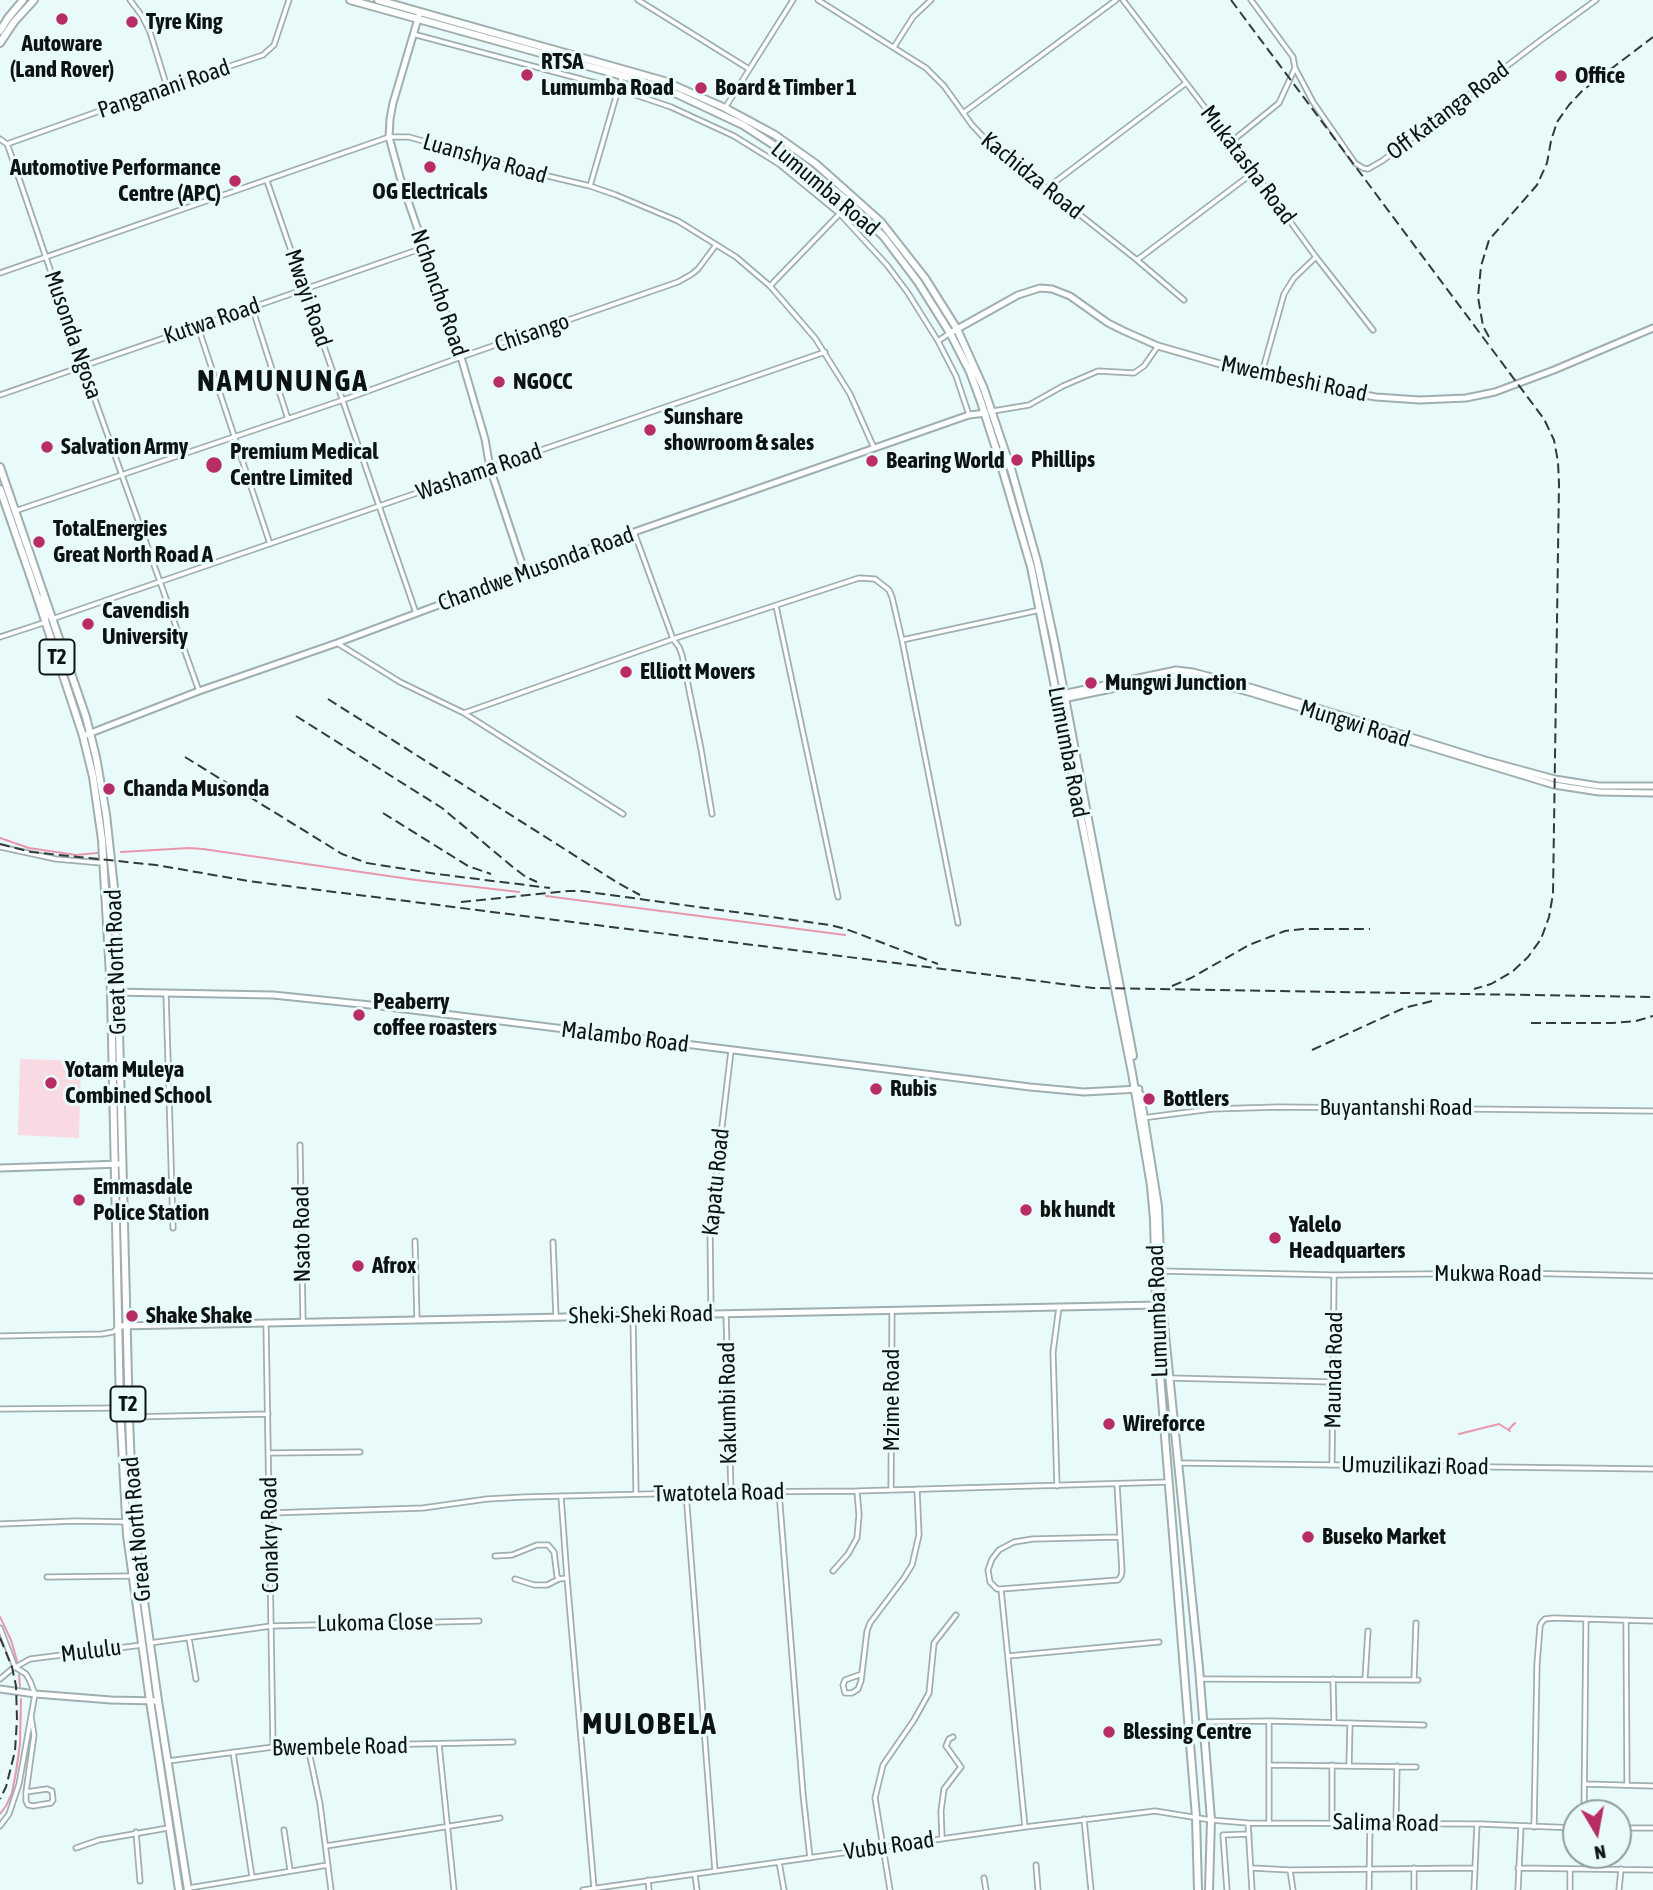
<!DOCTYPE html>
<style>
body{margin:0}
#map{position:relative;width:1653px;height:1890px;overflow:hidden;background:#e8faf9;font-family:"Asap Condensed",sans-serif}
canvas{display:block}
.north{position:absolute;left:1562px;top:1799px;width:70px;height:70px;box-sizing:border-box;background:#e8faf9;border:2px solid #909e9d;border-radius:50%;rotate:170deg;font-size:19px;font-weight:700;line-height:28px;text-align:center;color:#0d1313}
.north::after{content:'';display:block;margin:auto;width:24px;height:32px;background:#b82d65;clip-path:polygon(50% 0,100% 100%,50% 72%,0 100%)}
</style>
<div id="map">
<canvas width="1653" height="1890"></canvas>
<div class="north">N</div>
</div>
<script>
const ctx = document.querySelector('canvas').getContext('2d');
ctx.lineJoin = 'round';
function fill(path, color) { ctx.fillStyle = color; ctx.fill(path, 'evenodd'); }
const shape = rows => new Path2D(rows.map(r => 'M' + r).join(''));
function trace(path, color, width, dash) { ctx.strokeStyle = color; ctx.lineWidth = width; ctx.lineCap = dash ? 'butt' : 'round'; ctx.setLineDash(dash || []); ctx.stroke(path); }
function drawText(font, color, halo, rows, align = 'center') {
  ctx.font = font + ' "Asap Condensed",sans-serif'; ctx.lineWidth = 6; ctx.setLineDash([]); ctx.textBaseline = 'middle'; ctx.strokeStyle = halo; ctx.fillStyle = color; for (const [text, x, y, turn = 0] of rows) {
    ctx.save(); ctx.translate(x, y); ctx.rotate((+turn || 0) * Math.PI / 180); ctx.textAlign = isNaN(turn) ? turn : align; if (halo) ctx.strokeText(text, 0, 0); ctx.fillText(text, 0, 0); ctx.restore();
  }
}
fill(shape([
 [20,1059,81,1061,79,1138,18,1135]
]), '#fadae2');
trace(shape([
 [0,838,29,848,76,855,97,853],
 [121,852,189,848,203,849,416,880,519,892],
 [546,896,845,935],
 [1509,1429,1515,1423],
 [1459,1434,1499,1424,1510,1431],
 [0,1617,11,1640,17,1661],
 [19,1675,20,1686],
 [0,1814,6,1806,12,1793,16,1772,20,1744,21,1699]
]), '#e997ae', 2);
const minor = shape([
 [130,0,142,16,150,32,167,87],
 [638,0,749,69],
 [818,0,926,68,944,86,972,125,987,141,1137,260,1184,300],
 [1123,0,1254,172,1316,257,1373,330],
 [413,34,618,89,671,107,734,136,779,164,840,214,887,265,908,293,938,341,956,376,969,415],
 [894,47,913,17,931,0],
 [1295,68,1313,102,1355,163,1363,168,1368,169,1382,161,1541,40,1596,0],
 [725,108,793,0],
 [963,113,1116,0],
 [0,139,7,144,9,149,83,366,199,691],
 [1231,142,1279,103,1295,68,1293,57,1251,0],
 [7,144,167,87,263,55,274,45,289,0],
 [267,181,416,613],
 [590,186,622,76],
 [1047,188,1186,83],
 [1137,260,1254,172],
 [0,273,389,137,409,137,535,173,590,186,616,195,678,221,736,257,770,286,815,338,850,394,874,448],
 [770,286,849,204],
 [252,307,288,419],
 [198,327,270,544],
 [938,341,950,333],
 [1261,376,1284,294,1294,278,1316,257],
 [0,395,423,248],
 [993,411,1029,405,1063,386,1098,371,1134,373,1144,366,1158,346],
 [15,511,343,400,461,357,678,282,692,274,698,269,716,245],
 [634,532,673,639,679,647,682,655,701,749,712,814],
 [776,606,838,897],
 [52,619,825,352],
 [0,637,46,622,47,616,42,596],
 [337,643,400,682,464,713,673,639,859,578,875,579,889,590,892,597,902,640],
 [464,713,623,814],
 [0,847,56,859,102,863],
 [958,923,902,640,1040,610],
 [166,994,173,1228],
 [1142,1118,1212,1109,1279,1107,1653,1111],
 [300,1145,303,1322],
 [415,1241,417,1320],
 [553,1242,556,1317],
 [1160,1271,1334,1275,1516,1273,1653,1276],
 [711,1313,710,1227,731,1051],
 [726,1314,731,1492],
 [633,1316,636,1494],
 [266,1323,273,1747],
 [0,1336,102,1334,113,1332,118,1328],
 [1169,1378,1334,1382],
 [0,1409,120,1408],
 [130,1417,268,1414],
 [269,1453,360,1452],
 [1178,1463,1653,1469],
 [1332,1465,1334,1275],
 [1117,1484,1122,1571,1121,1576,1118,1580,1001,1589,997,1589,990,1582,988,1570,992,1559,999,1550,1014,1542,1033,1539,1119,1537],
 [1057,1486,1053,1352,1059,1307],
 [891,1490,892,1310],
 [779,1492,803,1794,810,1858],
 [686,1493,715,1871],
 [561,1496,567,1578,594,1888],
 [270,1513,423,1508,487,1499,524,1497,731,1492,857,1491,1169,1482],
 [0,1524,75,1521,133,1522],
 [495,1556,512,1555,537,1545,548,1545,554,1552,557,1576,559,1579,567,1578],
 [833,1571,848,1554,857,1538,859,1515,857,1491],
 [47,1577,132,1576],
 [515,1579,534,1585,547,1585,559,1579],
 [1001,1589,1025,1827],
 [1626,1620,1627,1785],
 [0,1628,15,1667,26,1674,30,1681,35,1694,19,1784,9,1814,0,1826],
 [189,1638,196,1679],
 [150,1643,271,1626,479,1621],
 [1008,1656,1159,1642],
 [862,1674,845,1680,843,1685,845,1693,852,1693,858,1689,861,1681,867,1631,870,1623,904,1578,912,1565,919,1535,917,1489],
 [0,1679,12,1669,30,1659,142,1645],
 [1200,1679,1418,1680],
 [1333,1679,1334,1723],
 [1365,1679,1368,1631],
 [1414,1680,1416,1623],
 [1203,1722,1269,1721,1424,1725],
 [439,1744,454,1890],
 [308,1747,320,1804,331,1890],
 [233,1752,252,1877],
 [168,1761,273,1747,513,1742],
 [1269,1765,1416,1767],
 [1349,1766,1350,1723],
 [1586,1784,1653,1786],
 [47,1789,52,1791,53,1800,51,1803,33,1806,28,1805,26,1801,26,1792,47,1789],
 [26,1792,34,1735,31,1716],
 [1584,1813,1586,1619],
 [1084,1819,1091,1890],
 [1269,1822,1269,1721],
 [1332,1822,1332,1765],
 [1248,1823,1252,1890],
 [1396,1823,1397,1766],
 [1534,1827,1537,1664,1540,1626,1542,1622,1545,1619,1553,1618,1653,1621],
 [1618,1828,1653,1828],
 [284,1830,290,1870],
 [136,1832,140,1881],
 [942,1838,941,1811,944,1789,961,1767,946,1746,949,1739,953,1737],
 [326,1846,500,1818],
 [76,1848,99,1840,168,1828],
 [779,1862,784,1890],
 [1036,1865,1038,1890],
 [1252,1868,1290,1870,1475,1868],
 [1414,1868,1414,1890],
 [1518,1868,1653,1870],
 [1290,1870,1293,1890],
 [695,1875,697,1890],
 [984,1878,986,1890],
 [648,1880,649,1890],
 [189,1888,328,1865],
 [583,1890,1025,1827,1155,1811,1211,1820,1248,1823,1481,1824,1576,1828],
 [890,1890,875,1798,883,1765,914,1720,929,1693,934,1643,956,1615],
 [1227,1890,1223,1835,1249,1834],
 [1369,1890,1370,1823],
 [1474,1890,1477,1824],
 [1518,1890,1521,1826],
 [1570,1890,1570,1869],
 [1619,1890,1621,1869]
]);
const tertiary = shape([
 [420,12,393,103,390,119,389,137,400,177,461,357,485,439,490,468,525,573],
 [950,333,1018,295,1040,288,1052,289,1070,296,1108,323,1124,331,1158,346,1203,359,1261,376,1300,384,1376,397,1420,400,1466,398,1495,392,1554,370,1653,328],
 [83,736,199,691,337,643,634,532,969,415,986,413],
 [111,992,273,995,380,1006,1030,1087,1084,1092,1139,1089],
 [119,1326,1159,1305]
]);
const secondary = shape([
 [1062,694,1176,670,1193,672,1253,688,1485,760,1555,779,1599,786,1653,786],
 [1058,700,1179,675,1193,677,1252,693,1554,785,1599,792,1653,793],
 [0,1168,122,1164],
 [0,1689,35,1694,111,1700,158,1701]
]);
const primary = shape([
 [350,0,641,81,677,94,743,125,803,164,850,203,884,237,918,282,950,333,970,372,980,399,999,458,1031,567,1132,1073,1151,1186,1154,1219,1156,1305,1159,1363,1196,1817,1198,1890],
 [378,0,664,81,725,108,775,135,816,164,881,222,925,278,957,329,984,389,1012,472,1037,561,1055,645,1133,1056],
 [0,31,8,18,23,0],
 [0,43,14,22,34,0],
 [0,467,86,717,96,757,106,814,114,888,118,992,129,1417,133,1522,158,1701,188,1890],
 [0,489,31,578,83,736,93,777,102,840,111,992,120,1408,127,1535,150,1701,179,1890],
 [1140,1094,1158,1206,1162,1305,1199,1668,1211,1820,1209,1890]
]);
trace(minor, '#9fafaf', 7);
trace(tertiary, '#9fafaf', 9);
trace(secondary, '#9fafaf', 9);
trace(primary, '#9fafaf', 10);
trace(minor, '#fff', 3.5);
trace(tertiary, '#fff', 5);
trace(secondary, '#fff', 5);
trace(primary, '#fff', 6);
trace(shape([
 [1231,0,1544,419,1554,440,1558,462,1559,484,1553,894,1549,917,1541,939,1528,957,1512,972,1491,984,1474,989],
 [1489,337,1483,326,1478,297,1481,266,1489,240,1537,185,1547,163,1551,141,1557,122,1569,105,1582,91,1653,37],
 [328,699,618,883,640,895],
 [296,716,442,808,514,868,526,877,537,882],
 [185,757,342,854,367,863,437,874,550,888],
 [383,813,468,866,491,874],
 [0,844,31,852,156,865,248,881,1093,988,1653,997],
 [461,902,568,891,581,891,830,925,846,929,938,964],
 [1172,986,1191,978,1249,945,1285,931,1303,929,1370,929],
 [1531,1023,1612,1023,1636,1021,1653,1016],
 [1312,1050,1404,1008,1436,1000],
 [0,1638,12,1667,16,1686,17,1719,15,1751,6,1787,0,1799]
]), '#333b3a', 2, [10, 5]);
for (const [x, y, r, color] of [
 [62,19,7,"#b82d65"],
 [132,22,7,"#b82d65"],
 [527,75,7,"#b82d65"],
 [1561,76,7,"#b82d65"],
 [701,88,7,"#b82d65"],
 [430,167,7,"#b82d65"],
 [235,181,7,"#b82d65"],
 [499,382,7,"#b82d65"],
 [650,430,7,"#b82d65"],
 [47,447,7,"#b82d65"],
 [1017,460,7,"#b82d65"],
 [872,461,7,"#b82d65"],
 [214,465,9,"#b82d65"],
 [39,542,7,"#b82d65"],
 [88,624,7,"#b82d65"],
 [626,672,7,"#b82d65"],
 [1091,683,7,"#b82d65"],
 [109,789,7,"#b82d65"],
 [359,1015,7,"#b82d65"],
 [51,1083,7,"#b82d65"],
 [876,1089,7,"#b82d65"],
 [1149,1099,7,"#b82d65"],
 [79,1200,7,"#b82d65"],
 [1026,1210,7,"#b82d65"],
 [1275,1238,7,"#b82d65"],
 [358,1266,7,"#b82d65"],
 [132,1316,7,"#b82d65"],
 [1109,1424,7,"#b82d65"],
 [1308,1537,7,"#b82d65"],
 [1109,1732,7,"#b82d65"]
]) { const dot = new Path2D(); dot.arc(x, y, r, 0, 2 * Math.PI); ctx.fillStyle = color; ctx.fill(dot); trace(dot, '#e8faf9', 2.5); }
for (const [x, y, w] of [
 [57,657,35],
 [128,1404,35]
]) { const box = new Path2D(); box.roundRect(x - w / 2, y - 17.5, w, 35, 5); ctx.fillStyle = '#e8faf9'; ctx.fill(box); trace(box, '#0d1313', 2); }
drawText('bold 21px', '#0d1313', null, [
 ["T2",57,657],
 ["T2",128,1404]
]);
drawText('bold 23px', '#0d1313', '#e8faf9', [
 ["Tyre King",146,22],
 ["Autoware",62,44,"center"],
 ["(Land Rover)",62,70,"center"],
 ["RTSA",541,62],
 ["Lumumba Road",541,88],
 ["Office",1575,76],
 ["Board & Timber 1",715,88],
 ["Automotive Performance",221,168,"right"],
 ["Centre (APC)",221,194,"right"],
 ["OG Electricals",430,192,"center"],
 ["NGOCC",513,382],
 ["Sunshare",664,417],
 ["showroom & sales",664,443],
 ["Salvation Army",61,447],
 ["Premium Medical",230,452],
 ["Centre Limited",230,478],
 ["Phillips",1031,460],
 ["Bearing World",886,461],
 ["TotalEnergies",53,529],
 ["Great North Road A",53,555],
 ["Cavendish",102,611],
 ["University",102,637],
 ["Elliott Movers",640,672],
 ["Mungwi Junction",1105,683],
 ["Chanda Musonda",123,789],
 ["Peaberry",373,1002],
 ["coffee roasters",373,1028],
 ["Yotam Muleya",65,1070],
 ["Combined School",65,1096],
 ["Rubis",890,1089],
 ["Bottlers",1163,1099],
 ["Emmasdale",93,1187],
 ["Police Station",93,1213],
 ["bk hundt",1040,1210],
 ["Yalelo",1289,1225],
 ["Headquarters",1289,1251],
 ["Afrox",372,1266],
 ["Shake Shake",146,1316],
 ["Wireforce",1123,1424],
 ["Buseko Market",1322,1537],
 ["Blessing Centre",1123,1732]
], 'left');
drawText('23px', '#0d1313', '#e8faf9', [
 ["Panganani Road",164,89,-19],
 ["Off Katanga Road",1448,111,-37],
 ["Luanshya Road",485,159,16],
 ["Mukatasha Road",1248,165,53],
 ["Kachidza Road",1032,176,39],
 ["Lumumba Road",825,189,40],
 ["Nchoncho Road",439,293,71],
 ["Mwayi Road",308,298,71],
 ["Kutwa Road",212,321,-19],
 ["Chisango",532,333,-19],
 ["Musonda Ngosa",73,335,71],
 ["Mwembeshi Road",1294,379,12],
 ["Washama Road",479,472,-19],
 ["Chandwe Musonda Road",536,569,-20],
 ["Mungwi Road",1355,724,17],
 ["Lumumba Road",1068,752,79],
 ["Great North Road",116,962,-92],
 ["Malambo Road",625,1037,7],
 ["Buyantanshi Road",1396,1108],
 ["Kapatu Road",716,1182,-84],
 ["Nsato Road",302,1234,-91],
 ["Mukwa Road",1488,1274],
 ["Lumumba Road",1158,1311,-92],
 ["Sheki-Sheki Road",641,1315,-1],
 ["Maunda Road",1334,1370,-89],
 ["Mzime Road",892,1400,-90],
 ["Kakumbi Road",728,1403,-91],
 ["Umuzilikazi Road",1415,1466,1],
 ["Twatotela Road",719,1493,-1],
 ["Great North Road",137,1529,-95],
 ["Conakry Road",270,1535,-91],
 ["Lukoma Close",375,1623,-1],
 ["Mululu",91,1651,-7],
 ["Bwembele Road",340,1747,-1],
 ["Salima Road",1386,1823,1],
 ["Vubu Road",889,1846,-8]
]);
ctx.letterSpacing = '2px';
drawText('bold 30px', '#0d1313', '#e8faf9', [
 ["NAMUNUNGA",283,382],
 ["MULOBELA",650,1725]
]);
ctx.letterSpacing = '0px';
</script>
